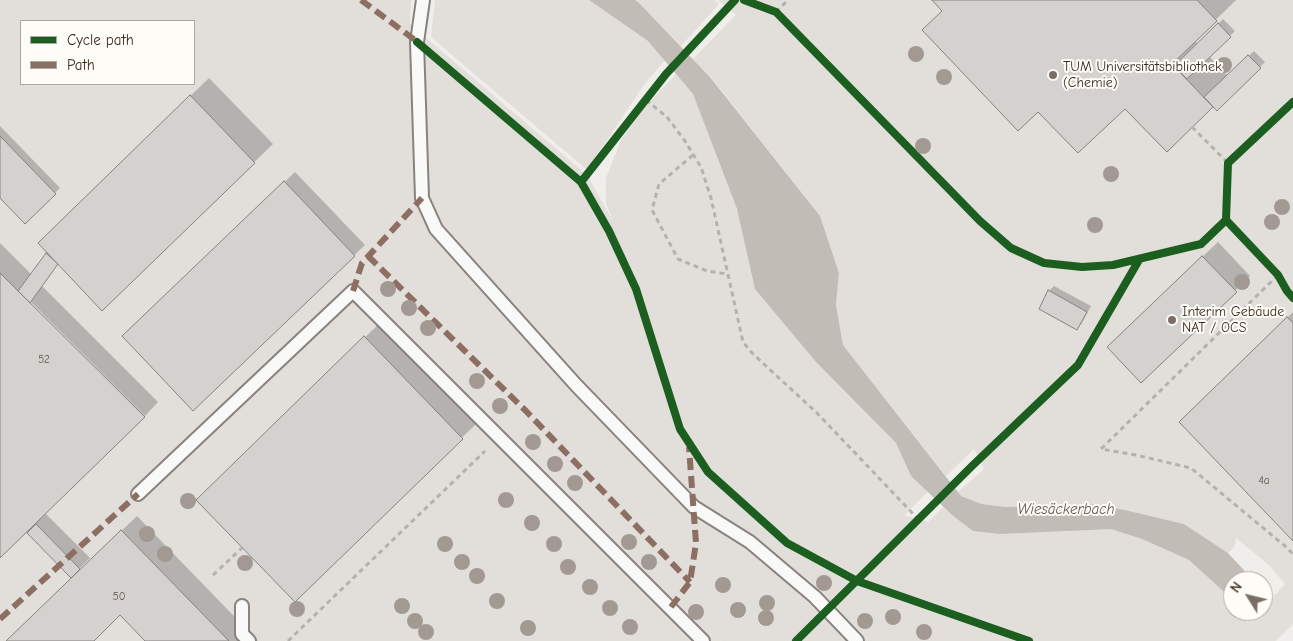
<!DOCTYPE html>
<meta charset="utf-8">
<style>
body{margin:0}
#map{position:relative;width:1293px;height:641px;overflow:hidden;background:#f0eeeb;font-family:"Comic Neue",sans-serif}
canvas{display:block}
.legend{position:absolute;left:20px;top:20px;width:175px;height:65px;box-sizing:border-box;background:#fdfcf7;border:1px solid #afa8a0;margin:0;padding:6px 9px;list-style:none;font-size:15px;color:#3b2a1e}
.legend li{display:flex;align-items:center;gap:10px;height:25px}
.legend b{width:25px;border:1px solid #afa8a0}
.north{position:absolute;left:1223px;top:571px;width:50px;height:50px;box-sizing:border-box;background:#fdfcf7;border:1px solid #afa8a0;border-radius:50%;rotate:306deg;font-size:14px;font-weight:700;line-height:20px;text-align:center;color:#3b2a1e}
.north::after{content:'';display:block;margin:auto;width:18px;height:22px;background:#7a6f66;clip-path:polygon(50% 0,100% 100%,50% 72%,0 100%)}
</style>
<div id="map">
<canvas width="1293" height="641"></canvas>
<ul class="legend">
<li><b style="height:6px;background:#1b5e20"></b>Cycle path</li>
<li><b style="height:6px;background:#8d6e63"></b>Path</li>
</ul>
<div class="north">N</div>
</div>
<script>
const ctx = document.querySelector('canvas').getContext('2d');
ctx.lineJoin = 'round';
function fill(path, color) { ctx.fillStyle = color; ctx.fill(path, 'evenodd'); }
const shape = rows => new Path2D(rows.map(r => 'M' + r).join(''));
function trace(path, color, width, dash) { ctx.strokeStyle = color; ctx.lineWidth = width; ctx.lineCap = dash ? 'butt' : 'round'; ctx.setLineDash(dash || []); ctx.stroke(path); }
function drawText(font, color, halo, rows, align = 'center') {
  ctx.font = font + ' "Comic Neue",sans-serif'; ctx.lineWidth = 4; ctx.setLineDash([]); ctx.textBaseline = 'middle'; ctx.strokeStyle = halo; ctx.fillStyle = color; for (const [text, x, y, turn = 0] of rows) {
    ctx.save(); ctx.translate(x, y); ctx.rotate((+turn || 0) * Math.PI / 180); ctx.textAlign = isNaN(turn) ? turn : align; if (halo) ctx.strokeText(text, 0, 0); ctx.fillText(text, 0, 0); ctx.restore();
  }
}
fill(shape([
 [0,0,171,0,192,21,21,21,21,84,194,84,194,23,406,239,376,279,721,641,0,641],
 [718,0,1293,0,1293,592,1157,440,770,32,736,15]
]), '#e2deda');
fill(shape([
 [171,0,411,0,410,24,587,175,613,221,606,203,606,178,621,140,645,107,676,74,693,94,737,209,756,289,816,362,896,443,911,476,928,492,904,515,928,522,943,507,952,515,1056,530,1111,528,1142,539,1189,560,1233,600,1233,611,1251,611,1255,613,1263,611,1263,608,1285,584,1271,567,1236,538,1235,546,1228,553,1184,524,1125,510,1092,504,1006,507,982,504,961,496,958,492,984,469,974,449,946,476,843,345,836,305,839,273,820,216,711,77,693,59,736,15,770,32,805,0,884,0,1013,135,1038,112,1078,153,1125,109,1151,135,1146,140,1203,196,1246,261,1257,269,1267,281,1138,405,1293,569,1293,624,1276,641,721,641,375,279,406,239,194,23,194,21,192,21],
 [435,0,589,0,648,41,665,60,643,86,610,136,586,169,431,37],
 [635,0,715,0,719,4,681,46],
 [1197,0,1293,0,1293,65,1279,55,1238,15,1217,21],
 [1275,163,1293,164,1293,261,1248,215,1244,205,1245,196,1249,190],
 [463,439,476,453,281,641,272,641,260,628,291,598,295,602],
 [483,460,491,469,500,461,504,465,494,475,638,626,630,634,486,483,331,631,340,641,292,641],
 [443,533,549,641,531,641,434,542],
 [388,585,442,641,422,641,378,595]
]), '#e2dfda');
fill(shape([
 [589,0,635,0,639,3,710,77,820,216,839,273,836,305,843,345,961,496,982,504,1006,507,1092,504,1125,510,1184,524,1228,553,1254,581,1233,581,1233,600,1189,560,1142,539,1111,529,1000,534,973,531,952,515,911,476,896,443,816,362,755,289,737,209,693,94,648,41]
]), '#c2bcb6');
fill(shape([
 [934,0,1236,0,1194,41,1198,44,1223,19,1235,31,1209,56,1228,76,1254,51,1265,62,1218,109,1214,105,1167,150,1125,107,944,10],
 [209,78,273,144,102,309,58,263,42,286,158,402,145,416,19,290,17,291,45,513,90,558,75,573,76,574,137,516,258,641,147,641,120,614,93,641,8,641,73,578,27,532,0,557,0,243,32,275,48,252,58,225],
 [0,126,60,188,25,222,0,196],
 [295,172,365,245,193,409,134,326],
 [1218,242,1250,276,1141,381,1123,333],
 [1054,286,1091,306,1082,323,1077,328,1049,291],
 [1293,312,1293,539,1195,407],
 [380,323,477,423,295,600,212,485]
]), '#0003');
const building = shape([
 [932,0,1197,0,1217,21,1172,64,1213,107,1167,152,1125,109,1078,153,1038,112,1018,131,922,30,942,11,932,0],
 [1218,23,1231,37,1187,79,1174,66,1218,23],
 [1248,55,1261,68,1217,111,1204,97,1248,55],
 [190,95,255,163,102,311,38,243,190,95],
 [0,136,56,194,25,224,0,198,0,136],
 [284,181,355,256,193,411,122,336,284,181],
 [46,253,58,264,30,303,18,291,46,253],
 [1202,256,1237,292,1141,383,1107,347,1202,256],
 [0,273,145,417,0,558,0,273],
 [1048,290,1087,312,1077,330,1039,309,1048,290],
 [1287,317,1293,323,1293,541,1179,422,1287,317],
 [364,336,463,439,295,602,196,500,364,336],
 [36,524,80,569,71,578,27,533,36,524],
 [121,530,229,641,145,641,120,615,94,641,6,641,121,530]
]);
fill(building, '#d4d2cf');
trace(building, '#88837f', 1);
const service = shape([
 [423,0,417,42,422,198,436,229,576,385,694,507,750,542,815,597,857,641],
 [138,494,353,291,703,641],
 [242,606,242,634,249,641]
]);
trace(service, '#88837f', 16);
trace(shape([
 [776,12,788,0],
 [646,100,667,117,685,141,701,167,711,198,743,342,753,354,817,413,918,519],
 [1192,127,1228,163],
 [693,155,659,184,652,210,678,259,707,271,727,274],
 [1278,275,1101,449,1136,455,1191,468,1285,546,1293,554],
 [213,575,242,548],
 [288,641,485,451]
]), '#b4b2b0', 3, [5, 4]);
trace(service, '#f9f9f7', 12);
trace(shape([
 [361,0,419,43],
 [368,256,526,411,690,582],
 [353,291,362,263,422,198],
 [671,607,690,582,696,543,689,447],
 [0,619,138,494]
]), '#8d6e63', 6, [12, 6]);
trace(shape([
 [744,0,776,12,980,221,1011,248,1044,263,1082,267,1113,265,1201,244,1226,220],
 [417,42,581,182,609,231,636,289,680,429,708,472,787,543,857,581,1029,641],
 [1293,102,1228,163,1226,220,1278,275,1287,291,1293,298],
 [581,182,666,74,735,0],
 [796,641,972,466,1078,365,1139,260]
]), '#1b5e20', 8);
ctx.fillStyle = '#a29992';
for (const [x, y] of [
 [916,54],
 [1224,65],
 [944,77],
 [923,146],
 [1111,174],
 [1282,207],
 [1272,222],
 [1095,225],
 [1242,282],
 [388,289],
 [409,308],
 [428,328],
 [477,381],
 [500,406],
 [533,442],
 [555,464],
 [575,483],
 [506,500],
 [188,501],
 [532,523],
 [147,534],
 [629,542],
 [445,544],
 [554,544],
 [165,554],
 [462,562],
 [649,562],
 [245,563],
 [568,567],
 [477,576],
 [824,583],
 [723,585],
 [590,587],
 [497,601],
 [767,603],
 [402,606],
 [610,608],
 [297,609],
 [738,610],
 [696,612],
 [893,617],
 [766,618],
 [415,621],
 [865,621],
 [630,627],
 [528,628],
 [426,632],
 [924,632]
]) { ctx.beginPath(); ctx.arc(x, y, 8, 0, 2 * Math.PI); ctx.fill(); }
for (const [x, y, r, color] of [
 [1053,75,5,"#7a6f66"],
 [1172,320,5,"#7a6f66"]
]) { const dot = new Path2D(); dot.arc(x, y, r, 0, 2 * Math.PI); ctx.fillStyle = color; ctx.fill(dot); trace(dot, '#fdfcf7', 2); }
drawText('11px', '#61544a', null, [
 ["52",44,360],
 ["4a",1264,481],
 ["50",119,597]
]);
drawText('14px', '#3b2a1e', '#fdfcf7', [
 ["TUM Universitätsbibliothek",1063,67],
 ["(Chemie)",1063,83],
 ["Interim Gebäude",1182,312],
 ["NAT / OCS",1182,328]
], 'left');
drawText('italic 15px', '#63554b', '#fdfcf7', [
 ["Wiesäckerbach",1066,510]
]);
</script>
